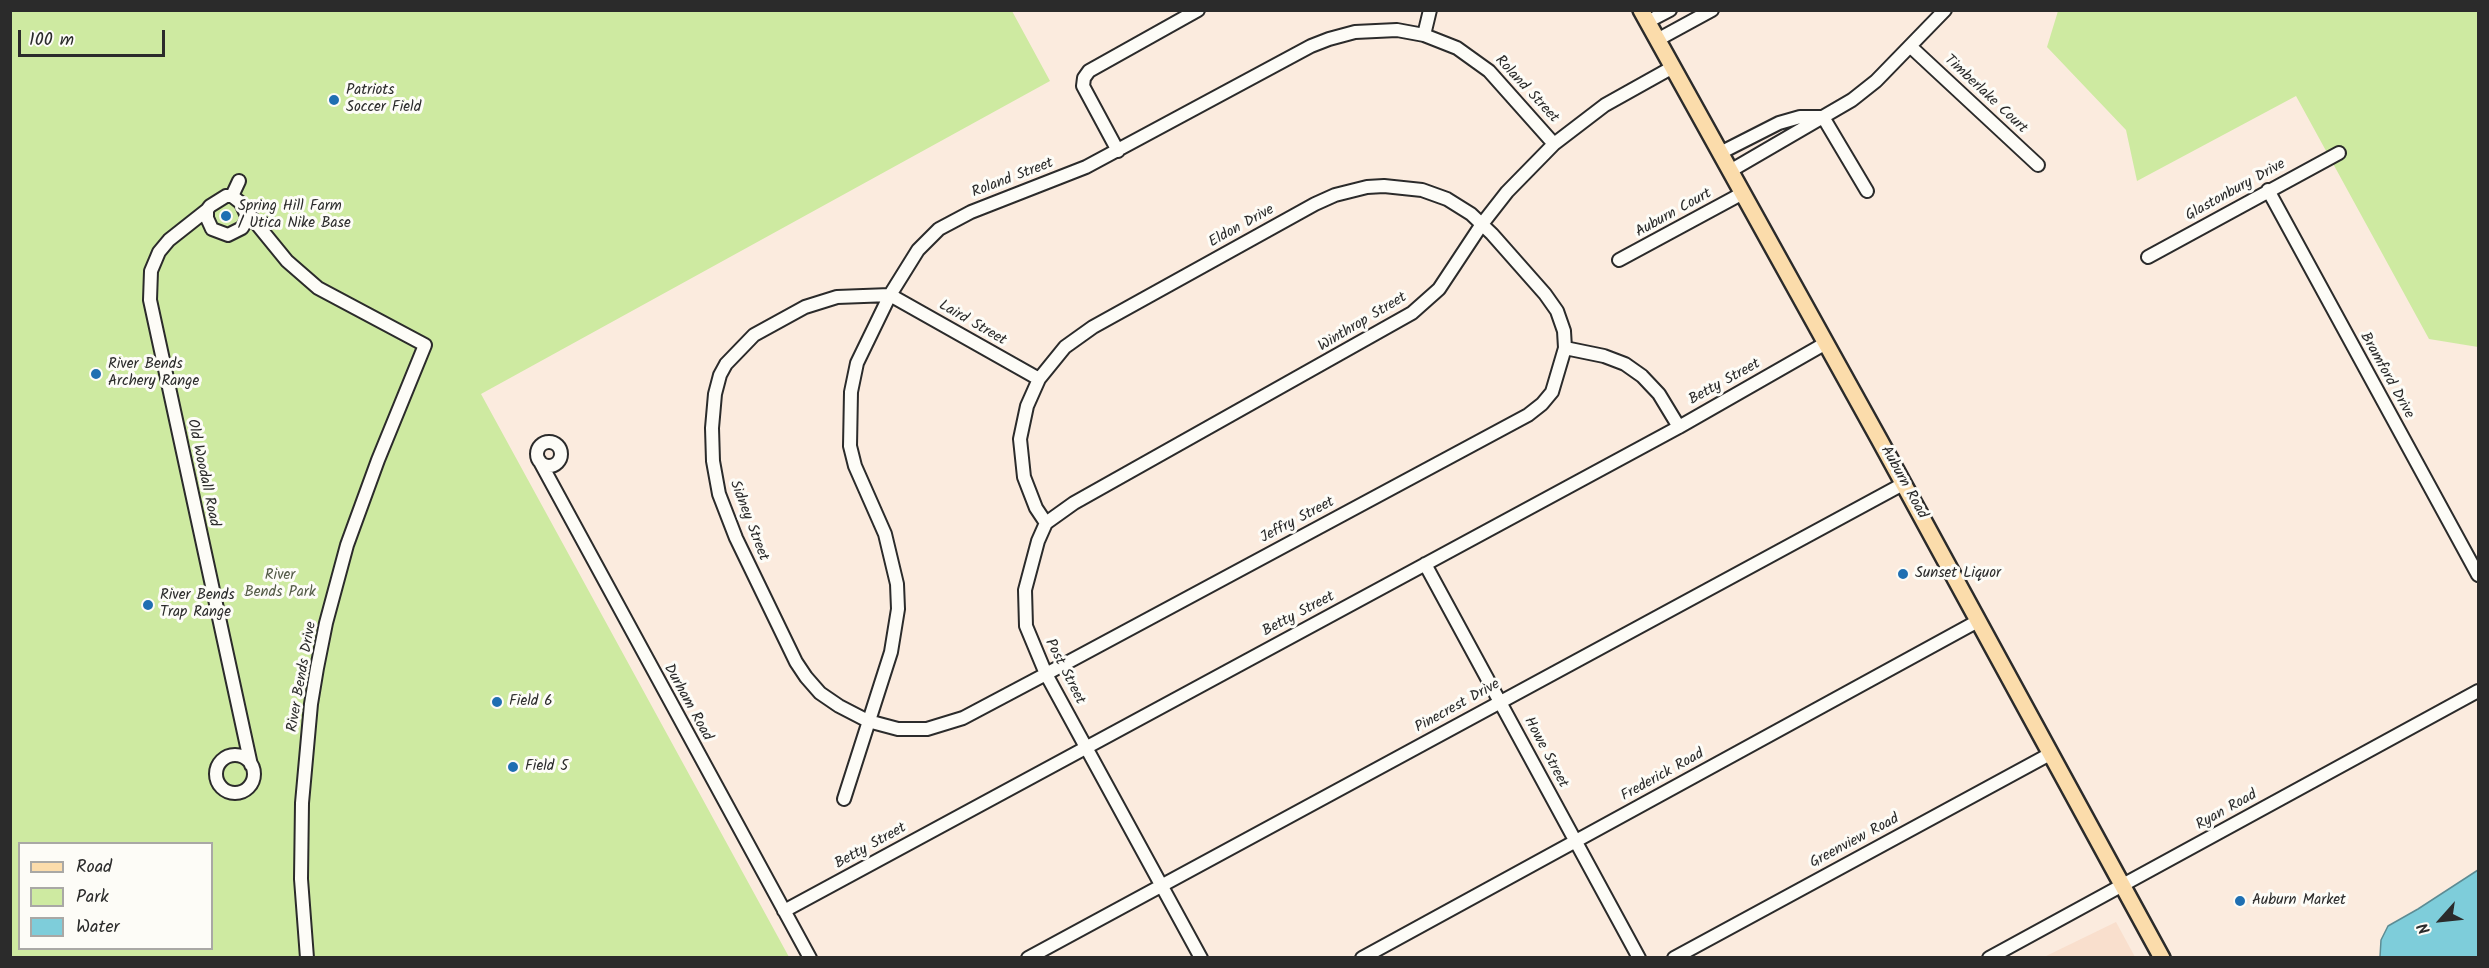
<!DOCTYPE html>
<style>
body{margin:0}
#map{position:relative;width:2489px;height:968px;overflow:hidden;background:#fbebde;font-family:Kalam,sans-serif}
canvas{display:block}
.frame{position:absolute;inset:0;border:12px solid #2b2b2b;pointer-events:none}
.legend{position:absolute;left:18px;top:842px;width:195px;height:108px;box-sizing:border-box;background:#fdfcf7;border:2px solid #a9a8a5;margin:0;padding:8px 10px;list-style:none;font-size:18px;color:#2b2b2b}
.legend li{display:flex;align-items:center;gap:12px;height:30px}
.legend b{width:30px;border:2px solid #a9a8a5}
.north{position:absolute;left:2411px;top:890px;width:60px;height:60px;-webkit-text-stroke:4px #fdfcf7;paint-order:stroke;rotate:243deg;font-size:16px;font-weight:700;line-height:24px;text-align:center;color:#2b2b2b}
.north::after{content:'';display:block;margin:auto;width:21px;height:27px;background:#2b2b2b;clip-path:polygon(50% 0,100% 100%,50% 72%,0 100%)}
.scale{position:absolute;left:18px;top:30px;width:147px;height:27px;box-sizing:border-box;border:3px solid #2b2b2b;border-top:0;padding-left:8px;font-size:18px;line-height:21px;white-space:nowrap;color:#2b2b2b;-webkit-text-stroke:4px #fdfcf7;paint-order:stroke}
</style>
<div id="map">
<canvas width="2489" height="968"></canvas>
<div class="frame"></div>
<ul class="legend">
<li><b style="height:8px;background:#fbdcab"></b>Road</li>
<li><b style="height:16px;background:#ceeaa1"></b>Park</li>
<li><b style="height:16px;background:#7ecdda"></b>Water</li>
</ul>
<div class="north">N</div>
<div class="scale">100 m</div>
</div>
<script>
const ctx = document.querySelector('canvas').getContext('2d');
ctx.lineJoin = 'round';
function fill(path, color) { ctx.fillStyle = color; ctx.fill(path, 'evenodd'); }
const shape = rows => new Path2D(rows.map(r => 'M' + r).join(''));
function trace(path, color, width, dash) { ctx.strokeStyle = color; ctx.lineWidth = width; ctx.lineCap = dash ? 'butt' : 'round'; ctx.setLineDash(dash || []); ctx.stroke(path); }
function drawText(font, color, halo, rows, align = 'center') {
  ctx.font = font + ' Kalam,sans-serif'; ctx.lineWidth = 6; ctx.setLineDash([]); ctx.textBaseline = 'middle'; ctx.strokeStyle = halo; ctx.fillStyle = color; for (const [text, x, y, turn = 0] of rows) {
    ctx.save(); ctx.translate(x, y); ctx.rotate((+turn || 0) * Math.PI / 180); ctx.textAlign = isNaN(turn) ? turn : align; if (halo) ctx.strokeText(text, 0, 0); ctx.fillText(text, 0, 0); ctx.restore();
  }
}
fill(shape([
 [2116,922,2135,957,2044,957]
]), '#f9dfcd');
fill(shape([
 [10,11,1012,11,1050,81,481,394,789,957,11,957],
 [20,844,212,844,212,948,20,948],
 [2058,11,2478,11,2478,347,2429,339,2296,96,2137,181,2126,130,2047,47]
]), '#ceeaa1');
const water = shape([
 [2478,870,2478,957,2380,957,2381,940,2388,926,2418,909,2478,870]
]);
fill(water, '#7ecdda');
trace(water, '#5d8c94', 1.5);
const minor = shape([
 [1647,22,1670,10],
 [1424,35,1430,10],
 [1657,40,1712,10],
 [1911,47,2038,165],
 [1823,117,1867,191],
 [1118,151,1083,86,1084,78,1089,71,1198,10],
 [1720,153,1779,123,1800,117,1822,117],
 [1730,171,1852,100,1876,81,1945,10],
 [2268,190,2478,575],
 [226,196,232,196,241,203,248,218,242,228,228,235,212,229,207,218,207,210,210,206,226,196],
 [232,196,239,181],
 [207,210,169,240,159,252,151,271,150,300,251,765],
 [247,212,287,261,318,288,425,345,378,460,347,545,326,623,317,668,311,704,302,803,301,879,307,958],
 [2148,257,2339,153],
 [1619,260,1743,193],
 [1565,348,1604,356,1625,364,1642,376,1659,394,1679,427],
 [1039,379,890,295,837,297,805,307,754,335,726,364,720,375,715,394,712,428,713,461,719,494,736,538,796,662,806,677,820,693,839,706,868,721,898,729,927,729,963,718,1046,674,1528,415,1542,404,1552,392,1565,348,1564,331,1557,311,1545,294,1492,234,1471,214,1447,199,1422,190,1384,186,1367,187,1335,195,1315,204,1093,327,1065,347,1039,379,1027,406,1020,439,1024,477,1036,508,1046,523,1038,541,1025,590,1026,626,1046,674,1201,958],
 '537 454a12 12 0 1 1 24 0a12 12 0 1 1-24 0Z',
 [539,460,810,958],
 [1046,523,1074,503,1412,313,1439,289,1482,224,1507,192,1554,144,1605,105,1673,67],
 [1425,564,1639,958],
 '216 774a19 19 0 1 1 38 0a19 19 0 1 1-38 0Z',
 [844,799,891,652,898,609,897,584,885,534,855,466,850,446,851,392,857,363,890,295,918,250,939,229,971,212,1086,167,1311,46,1329,39,1355,32,1397,30,1424,35,1457,48,1489,71,1554,144],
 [784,911,1679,427,1826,343],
 [1028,958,1903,484],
 [1362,958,1978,621],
 [1674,958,2050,754],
 [1989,958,2478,691]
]);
const major = shape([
 [1641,10,1879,439,2162,958]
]);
trace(minor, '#2b2b2b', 16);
trace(major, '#2b2b2b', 20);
trace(minor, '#fdfcf7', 12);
trace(major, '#fbdcab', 15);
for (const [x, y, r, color] of [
 [334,100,6,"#1f6fb2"],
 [226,216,6,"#1f6fb2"],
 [96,374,6,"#1f6fb2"],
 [1903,574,6,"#1f6fb2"],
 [148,605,6,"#1f6fb2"],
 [497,702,6,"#1f6fb2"],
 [513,767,6,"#1f6fb2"],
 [2240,901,6,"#1f6fb2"]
]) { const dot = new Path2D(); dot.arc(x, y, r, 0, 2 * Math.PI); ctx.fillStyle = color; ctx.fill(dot); trace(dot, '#fdfcf7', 2); }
drawText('15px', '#2b2b2b', '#fdfcf7', [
 ["Roland Street",1526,90,47],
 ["Timberlake Court",1985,95,43],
 ["Roland Street",1013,179,-21],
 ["Glastonbury Drive",2236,191,-29],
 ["Auburn Court",1674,214,-29],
 ["Eldon Drive",1242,227,-29],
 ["Winthrop Street",1363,323,-31],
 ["Laird Street",972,324,30],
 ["Bramford Drive",2386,376,61],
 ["Betty Street",1725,383,-29],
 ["Old Woodall Road",202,473,78],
 ["Auburn Road",1903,483,61],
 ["Sidney Street",748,521,69],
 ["Jeffry Street",1298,521,-28],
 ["Betty Street",1299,615,-28],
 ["Post Street",1064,672,63],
 ["River Bends Drive",303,677,-80],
 ["Durham Road",687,703,61],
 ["Pinecrest Drive",1458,707,-29],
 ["Howe Street",1545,753,62],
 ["Frederick Road",1663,776,-29],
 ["Ryan Road",2227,811,-29],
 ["Greenview Road",1855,842,-28],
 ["Betty Street",871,847,-29]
]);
drawText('15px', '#2b2b2b', '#fdfcf7', [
 ["Patriots",346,91],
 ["Soccer Field",346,108],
 ["Spring Hill Farm",238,207],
 ["/ Utica Nike Base",238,224],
 ["River Bends",108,365],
 ["Archery Range",108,382],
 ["Sunset Liquor",1915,574],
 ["River Bends",160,596],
 ["Trap Range",160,613],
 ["Field 6",509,702],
 ["Field 5",525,767],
 ["Auburn Market",2252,901]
], 'left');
drawText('15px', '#545b48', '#fdfcf7', [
 ["River",280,576],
 ["Bends Park",280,593]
]);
</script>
